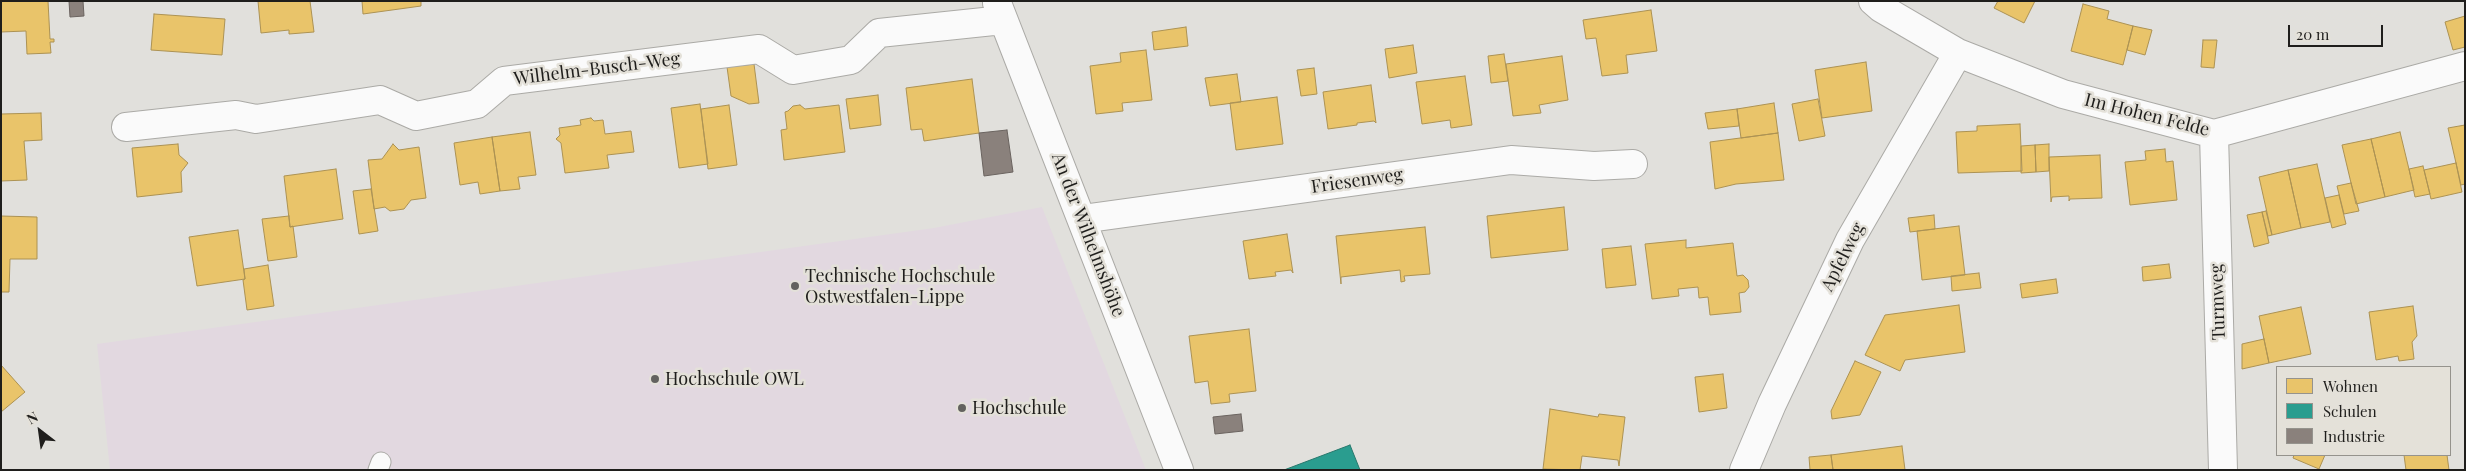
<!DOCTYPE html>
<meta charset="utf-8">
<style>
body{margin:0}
#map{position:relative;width:2466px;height:471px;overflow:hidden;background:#e1e0dc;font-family:"Playfair Display",serif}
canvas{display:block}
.frame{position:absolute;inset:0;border:2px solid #1f1e1c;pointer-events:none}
.legend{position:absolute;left:2276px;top:366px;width:175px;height:90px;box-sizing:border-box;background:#e4e1d9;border:1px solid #95938d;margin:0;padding:6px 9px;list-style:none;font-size:15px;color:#1f1e1c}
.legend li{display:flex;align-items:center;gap:10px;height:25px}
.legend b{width:25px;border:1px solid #95938d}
.north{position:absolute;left:15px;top:406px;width:50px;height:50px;-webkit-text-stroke:4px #e4e1d9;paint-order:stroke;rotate:330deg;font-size:14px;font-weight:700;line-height:20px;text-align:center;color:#1f1e1c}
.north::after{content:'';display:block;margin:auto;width:18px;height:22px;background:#1f1e1c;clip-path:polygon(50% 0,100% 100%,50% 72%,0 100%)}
.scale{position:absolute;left:2288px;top:25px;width:95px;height:22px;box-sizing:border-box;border:2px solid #1f1e1c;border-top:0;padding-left:6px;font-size:15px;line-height:18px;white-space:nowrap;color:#1f1e1c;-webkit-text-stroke:4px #e4e1d9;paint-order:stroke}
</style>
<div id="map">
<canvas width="2466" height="471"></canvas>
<div class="frame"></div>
<ul class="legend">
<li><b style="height:14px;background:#e9c46a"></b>Wohnen</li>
<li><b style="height:14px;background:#2a9d8f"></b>Schulen</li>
<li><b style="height:14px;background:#8a817c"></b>Industrie</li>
</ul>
<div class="north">N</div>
<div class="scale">20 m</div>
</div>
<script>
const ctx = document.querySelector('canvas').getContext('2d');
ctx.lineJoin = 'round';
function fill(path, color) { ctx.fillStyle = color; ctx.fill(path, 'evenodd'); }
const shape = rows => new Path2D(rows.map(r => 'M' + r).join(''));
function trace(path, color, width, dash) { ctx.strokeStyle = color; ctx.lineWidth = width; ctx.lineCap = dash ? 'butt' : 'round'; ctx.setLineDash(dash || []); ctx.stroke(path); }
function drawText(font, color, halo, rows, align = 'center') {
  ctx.font = font + ' "Playfair Display",serif'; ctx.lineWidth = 5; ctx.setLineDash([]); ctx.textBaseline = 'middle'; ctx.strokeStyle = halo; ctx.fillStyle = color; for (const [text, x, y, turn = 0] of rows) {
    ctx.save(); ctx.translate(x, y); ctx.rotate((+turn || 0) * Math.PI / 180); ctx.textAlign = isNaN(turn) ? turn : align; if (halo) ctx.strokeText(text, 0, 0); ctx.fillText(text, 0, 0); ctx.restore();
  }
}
fill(shape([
 [1042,207,1146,470,110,470,97,344,934,228]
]), '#e2d8e0');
const homes = shape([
 [1,1,48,1,50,39,54,39,54,42,50,42,51,53,27,54,26,31,1,32,1,1],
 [258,1,310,1,314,32,289,34,289,30,261,33,258,1],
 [362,1,421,1,421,6,363,14,362,1],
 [1998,1,2035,1,2024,23,1994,8,1998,1],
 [2083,4,2109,11,2107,19,2133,26,2123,65,2071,51,2083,4],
 [1651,10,1657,51,1626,55,1628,73,1602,76,1596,38,1586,39,1583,20,1651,10],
 [154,14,225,19,222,55,151,50,154,14],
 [2465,16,2465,47,2453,50,2445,22,2465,16],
 [2133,26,2152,30,2145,55,2127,50,2133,26],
 [1186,27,1188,46,1154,50,1152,32,1186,27],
 [2203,40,2217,40,2214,68,2201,67,2203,40],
 [1413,45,1417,73,1389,78,1385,49,1413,45],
 [1146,50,1152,100,1122,103,1123,111,1096,114,1090,66,1121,62,1120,53,1146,50],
 [1504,54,1508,81,1491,83,1488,56,1504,54],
 [1562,56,1568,100,1539,105,1541,113,1513,116,1506,64,1562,56],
 [1866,62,1872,111,1822,118,1815,70,1866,62],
 [754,64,759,103,749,104,731,96,727,67,754,64],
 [1314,68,1317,94,1301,96,1297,70,1314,68],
 [1237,74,1241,102,1210,106,1205,78,1237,74],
 [1465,76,1472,125,1451,128,1450,120,1422,124,1416,82,1465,76],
 [972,79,979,133,924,141,922,129,911,130,906,88,972,79],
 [1371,85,1376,123,1374,121,1357,123,1357,125,1328,129,1323,92,1371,85],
 [878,95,881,125,850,129,846,99,878,95],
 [1277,97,1283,144,1236,150,1230,103,1277,97],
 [1818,99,1825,136,1799,141,1792,104,1818,99],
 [1774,103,1778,133,1741,138,1737,109,1774,103],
 [700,104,708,164,679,168,671,108,700,104],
 [729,105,737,165,708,169,701,109,729,105],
 [800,105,805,109,839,105,845,152,784,160,781,130,787,129,785,112,788,111,793,106,800,105],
 [1737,109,1739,126,1708,129,1705,113,1737,109],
 [41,113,42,140,24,141,27,180,1,181,1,114,41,113],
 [591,118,594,121,603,120,605,134,631,131,634,152,607,155,609,168,565,173,561,143,556,139,560,135,559,128,581,125,580,120,591,118],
 [2020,124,2022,171,1958,173,1956,132,1977,131,1977,126,2020,124],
 [2465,125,2465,184,2461,185,2448,128,2465,125],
 [530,132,536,175,518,177,520,189,500,191,492,137,530,132],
 [2400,132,2414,190,2385,197,2371,139,2400,132],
 [1778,133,1784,180,1736,184,1715,189,1710,142,1778,133],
 [492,137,500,191,480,194,478,182,460,185,454,143,492,137],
 [2371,139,2385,197,2356,204,2342,145,2371,139],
 [178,144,179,155,188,163,181,172,182,192,137,197,132,148,178,144],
 [393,144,399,150,419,147,426,198,411,200,404,209,390,211,385,207,374,209,368,160,382,159,393,144],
 [2049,144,2049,171,2036,172,2035,145,2049,144],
 [2035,145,2036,172,2021,173,2021,146,2035,145],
 [2165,149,2166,162,2173,161,2177,200,2130,205,2125,162,2146,160,2145,151,2165,149],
 [2100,155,2102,198,2070,199,2069,201,2069,196,2052,197,2051,202,2049,157,2100,155],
 [2456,163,2462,192,2431,199,2424,170,2456,163],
 [2317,164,2330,222,2301,228,2288,170,2317,164],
 [2423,166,2430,194,2415,197,2409,169,2423,166],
 [336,169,343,219,290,227,284,176,336,169],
 [2288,170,2301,228,2272,235,2259,177,2288,170],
 [2351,183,2359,211,2344,214,2337,186,2351,183],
 [371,189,378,231,359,234,353,191,371,189],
 [2339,195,2346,224,2332,228,2325,198,2339,195],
 [1564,207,1568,250,1491,258,1487,216,1564,207],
 [2266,211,2272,235,2268,236,2262,212,2266,211],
 [2262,212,2269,243,2254,247,2247,215,2262,212],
 [1934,215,1935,229,1910,232,1908,218,1934,215],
 [1,216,37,217,37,259,10,259,9,292,1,292,1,216],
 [289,216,290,227,293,226,297,257,268,261,262,219,289,216],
 [1959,226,1965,275,1922,280,1917,231,1959,226],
 [1425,227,1430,274,1404,276,1405,281,1401,282,1400,270,1341,277,1341,284,1336,236,1425,227],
 [238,230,245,279,197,286,189,237,238,230],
 [1287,234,1293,273,1291,270,1275,272,1276,276,1249,279,1243,241,1287,234],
 [1686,240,1686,248,1733,243,1737,276,1743,275,1748,280,1749,287,1745,292,1739,293,1741,312,1710,315,1708,297,1699,298,1698,287,1678,289,1679,296,1652,299,1645,244,1686,240],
 [1631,246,1636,285,1606,288,1602,249,1631,246],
 [2169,264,2171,278,2143,281,2142,267,2169,264],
 [268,265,274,306,247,310,243,280,245,279,244,269,268,265],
 [1979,273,1981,288,1952,291,1951,276,1979,273],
 [2056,279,2058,293,2022,298,2020,284,2056,279],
 [1959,305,1965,352,1905,360,1900,371,1865,355,1885,315,1959,305],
 [2413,306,2417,336,2412,342,2414,359,2399,361,2398,356,2376,360,2369,312,2413,306],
 [2301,307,2311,354,2269,363,2259,316,2301,307],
 [1249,329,1256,391,1229,394,1230,402,1211,404,1208,381,1195,383,1189,336,1249,329],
 [2264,339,2269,363,2242,369,2242,344,2264,339],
 [1855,361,1881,372,1860,415,1832,419,1831,411,1855,361],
 [1,365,25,392,1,412,1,365],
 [1723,374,1727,408,1699,412,1695,377,1723,374],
 [1550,409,1598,417,1599,414,1625,417,1619,466,1618,460,1582,456,1580,470,1543,469,1550,409],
 [1902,446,1905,470,1833,470,1831,455,1902,446],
 [1831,455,1833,470,1810,470,1809,457,1831,455],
 [2294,455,2325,455,2319,469,2293,458,2294,455],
 [2404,455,2447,455,2449,470,2406,470,2404,455]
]);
fill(homes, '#e9c46a');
trace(homes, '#ac9253', 1);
const schools = shape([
 [1350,445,1360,470,1284,470,1350,445]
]);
fill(schools, '#2a9d8f');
trace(schools, '#27776c', 1);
const industry = shape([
 [69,1,83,1,84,16,70,17,69,1],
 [1007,130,1013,172,984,176,979,133,1007,130],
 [1241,414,1243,431,1215,434,1213,417,1241,414]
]);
fill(industry, '#8a817c');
trace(industry, '#6a635f', 1);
const service = shape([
 [378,470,381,462]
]);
const minor = shape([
 [1873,1,1881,8,1958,53,2063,94,2214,134,2465,66],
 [997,3,1179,470],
 [126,127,236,115,256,119,380,100,416,116,477,104,504,81,759,49,793,70,851,60,879,33,1003,20],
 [2214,134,2223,470],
 [1082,219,1511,160,1594,166,1633,164],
 [1744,470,1772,404,1850,240,1958,53]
]);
trace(service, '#abaaa6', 21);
trace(minor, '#abaaa6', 30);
trace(service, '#fafafa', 19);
trace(minor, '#fafafa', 28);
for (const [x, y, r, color] of [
 [795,286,5,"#63625f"],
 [655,379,5,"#63625f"],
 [962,408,5,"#63625f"]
]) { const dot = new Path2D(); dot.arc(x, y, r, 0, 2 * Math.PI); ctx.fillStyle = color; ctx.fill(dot); trace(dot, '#e4e1d9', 2); }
drawText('18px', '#1f1e1c', '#e4e1d9', [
 ["Wilhelm-Busch-Weg",597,69,-7],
 ["Im Hohen Felde",2147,115,14],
 ["Friesenweg",1357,181,-8],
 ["An der Wilhelmshöhe",1088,235,69],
 ["Apfelweg",1843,257,-63],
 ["Turmweg",2218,302,-92]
]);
drawText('18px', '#1f1e1c', '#e4e1d9', [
 ["Technische Hochschule",805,276],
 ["Ostwestfalen-Lippe",805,297],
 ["Hochschule OWL",665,379],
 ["Hochschule",972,408]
], 'left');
</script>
